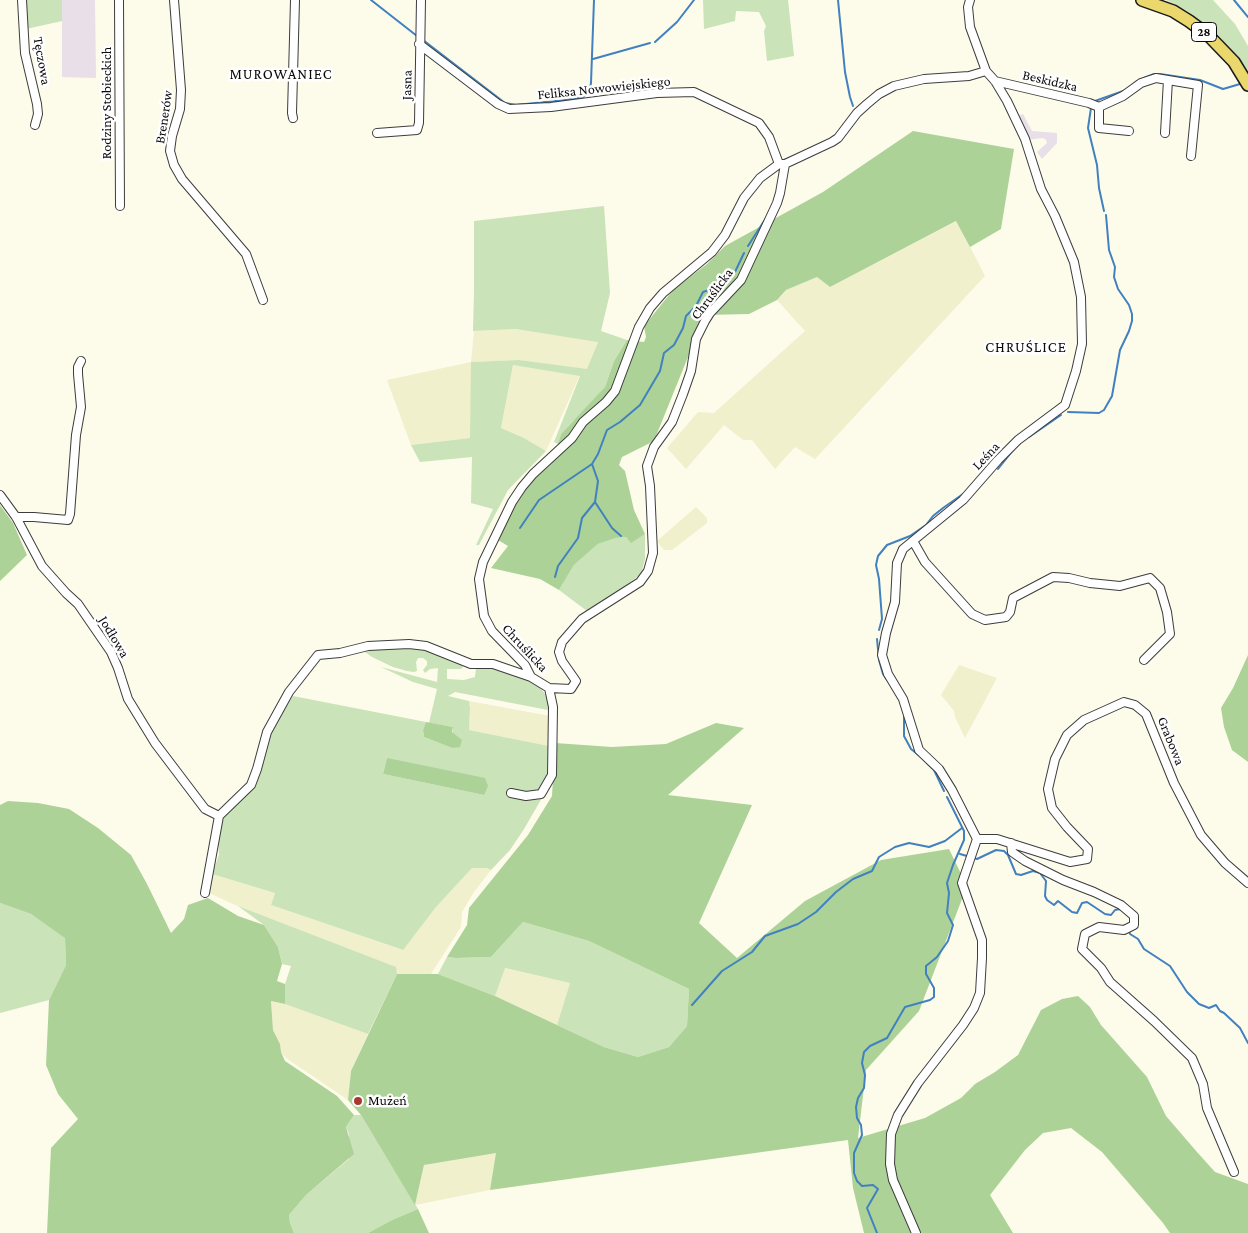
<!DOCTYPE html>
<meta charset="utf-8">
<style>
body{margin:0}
canvas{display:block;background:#fdfbea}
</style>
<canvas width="1248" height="1233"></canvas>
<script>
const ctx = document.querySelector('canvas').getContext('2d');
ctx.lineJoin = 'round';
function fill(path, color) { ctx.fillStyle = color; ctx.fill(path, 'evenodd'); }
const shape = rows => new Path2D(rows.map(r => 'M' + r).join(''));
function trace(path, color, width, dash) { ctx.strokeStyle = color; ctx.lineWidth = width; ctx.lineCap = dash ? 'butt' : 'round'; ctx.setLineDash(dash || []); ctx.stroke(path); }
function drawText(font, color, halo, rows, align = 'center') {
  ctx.font = font + ' "Crimson Pro",serif'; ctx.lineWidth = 5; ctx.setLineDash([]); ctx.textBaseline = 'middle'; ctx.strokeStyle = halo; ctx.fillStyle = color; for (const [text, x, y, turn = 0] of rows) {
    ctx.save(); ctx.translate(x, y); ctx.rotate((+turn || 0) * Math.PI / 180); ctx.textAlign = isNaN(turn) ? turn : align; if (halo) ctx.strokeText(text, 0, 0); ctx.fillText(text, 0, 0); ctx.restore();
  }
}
fill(shape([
 [62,0,95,0,96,78,62,77],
 [1023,114,1032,131,1057,133,1057,143,1042,159,1037,152,1047,143,1046,140,1043,138,1026,140,1017,116]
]), '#e9dfe9');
fill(shape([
 [957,221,985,276,815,459,795,447,775,469,752,440,743,440,724,425,686,469,667,448,698,412,714,413,805,331,777,300,786,290,817,277,830,287],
 [516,329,598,341,587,370,519,360,472,362,470,438,411,445,387,380,471,362,474,331],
 [513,365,580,375,546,451,524,438,501,428],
 [696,507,707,518,707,523,672,550,664,550,657,541],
 [959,665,997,678,965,738,955,717,954,711,941,695],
 [469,701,550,716,549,746,469,730,470,708],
 [472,868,487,868,491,870,474,892,462,912,461,927,431,974,397,974,395,967,233,904,211,894,209,887,212,874,275,893,271,905,402,950,436,907],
 [504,968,570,983,557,1025,495,996],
 [271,1001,285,1004,368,1034,351,1071,348,1100,286,1058,281,1052,280,1044,273,1030],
 [497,1152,490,1190,415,1205,424,1165]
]), '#f0f0cd');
fill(shape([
 [23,0,62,0,62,21,26,29],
 [703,0,788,0,794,56,767,61,764,31,766,26,759,12,736,11,735,21,704,29],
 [1166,0,1213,0,1235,24,1248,46,1248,74,1238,58,1219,36,1187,11],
 [604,206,610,293,601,331,627,340,614,361,605,387,592,403,572,422,561,434,558,444,554,442,580,376,513,365,501,428,524,438,546,451,508,490,479,545,476,545,493,509,471,503,472,457,420,462,411,445,470,438,471,362,519,360,587,369,598,342,516,329,473,331,474,292,474,221],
 [645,534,645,559,641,574,620,590,587,611,559,590,574,565,598,544,616,538,626,537,631,542],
 [406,647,423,649,462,664,463,667,461,669,447,669,447,679,464,680,475,677,476,668,489,665,515,672,538,685,545,694,550,707,548,710,455,692,448,696,469,701,470,708,469,730,549,746,550,772,546,791,524,829,510,850,491,870,487,868,472,868,436,907,403,950,271,905,275,893,212,874,219,855,218,839,225,813,251,790,266,737,293,696,426,722,423,730,424,737,452,748,453,727,429,723,437,689,413,682,381,667,437,682,438,668,430,669,425,673,423,670,427,665,427,661,423,658,418,658,416,662,417,671,414,672,407,671,393,667,372,657,365,652,365,648],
 [387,758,484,795,383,774],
 [0,903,31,914,65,937,66,965,49,1000,0,1013],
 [238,906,396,967,397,974,368,1034,285,1004,285,984,291,966,282,964,278,947,264,925],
 [523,922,589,941,689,989,687,1026,669,1047,638,1057,604,1047,557,1025,570,983,505,968,495,996,438,974,447,957,457,958,491,957],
 [354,1115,361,1115,418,1209,392,1220,368,1233,294,1233,290,1223,289,1215,306,1195,349,1159,349,1134,346,1127]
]), '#cae3b8');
fill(shape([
 [913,131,1014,149,1001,229,970,247,956,221,830,287,817,277,786,290,777,300,749,314,705,315,654,441,622,457,619,465,625,471,634,510,645,534,631,543,626,537,616,538,598,544,574,565,559,590,540,579,491,568,508,546,498,540,507,517,532,480,552,463,561,434,605,387,614,361,627,340,644,342,646,337,644,326,673,290,707,264,725,246,823,192],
 [0,505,13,523,27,555,0,581],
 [1248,655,1248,762,1232,750,1224,727,1221,708,1233,688],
 [426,722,453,727,452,732,462,740,460,747,452,748,424,737,423,730],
 [716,723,744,728,668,795,752,805,699,923,737,958,805,901,881,860,949,849,967,886,919,1011,866,1070,858,1138,925,1118,961,1098,975,1084,995,1072,1018,1055,1041,1010,1062,999,1078,996,1090,1007,1101,1025,1147,1077,1166,1116,1197,1152,1215,1172,1248,1184,1248,1233,1170,1233,1163,1223,1102,1152,1071,1128,1043,1133,1025,1150,990,1195,1013,1233,864,1233,853,1188,848,1140,490,1190,496,1153,424,1165,415,1205,361,1115,348,1100,351,1071,397,974,438,974,495,996,604,1047,638,1057,669,1047,687,1026,689,989,589,941,523,922,491,957,456,958,447,957,467,925,469,908,528,835,552,796,555,743,612,747,666,744],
 [387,758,485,778,488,786,484,795,383,774],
 [8,801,38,803,69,809,98,828,131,855,147,884,171,933,184,919,188,905,208,898,238,916,264,925,278,947,282,964,277,981,285,984,285,1004,271,1001,273,1030,280,1044,281,1052,285,1061,337,1096,354,1115,346,1127,354,1154,306,1195,289,1215,290,1223,294,1233,47,1233,51,1148,78,1119,58,1094,46,1065,49,1000,66,965,65,938,31,914,0,903,0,805],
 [418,1209,429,1233,368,1233,392,1220]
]), '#add298');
trace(shape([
 [371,0,417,36],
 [838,0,845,72,850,97,853,106],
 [1234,0,1248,17],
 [423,40,505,103,516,105,575,99,583,97,589,92,591,83,594,0],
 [655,42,677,22,694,0],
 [593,59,650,43],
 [1144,78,1154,74,1160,74,1200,80,1223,89,1240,84],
 [1095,101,1126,90,1137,81],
 [1091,108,1088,128,1097,165,1099,188,1104,211],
 [782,161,796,155],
 [748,246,766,218],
 [1068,412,1099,413,1104,410,1112,396,1120,350,1129,331,1132,321,1132,314,1129,305,1118,289,1114,277,1115,267,1109,250,1106,215],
 [1029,437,1061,415],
 [998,469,1014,449],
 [595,502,612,528,621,536],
 [520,528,539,500,592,464],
 [555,577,558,566,578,538,582,518,595,502,598,481,592,464,598,454,607,430,620,422,640,405,660,371,664,353,674,345,683,328,686,316,696,306,703,292,718,287,735,272,744,253],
 [879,630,882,619,879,579,876,565,878,556,887,545,910,536,926,525,933,516,943,508,963,494],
 [877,639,879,660,883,674,887,680],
 [904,715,904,736,911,749,920,756],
 [927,763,934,770,944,791],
 [960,854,967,856],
 [974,858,977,859,996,850,1004,851,1008,855,1016,874,1021,875,1033,871,1040,873,1046,881,1045,896,1047,900,1054,905,1058,901,1072,912,1077,913,1082,903,1087,902,1105,914,1111,915,1115,910,1120,909,1123,911],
 [1129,931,1130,934,1138,939,1144,949,1170,966,1187,992,1199,1004,1209,1008,1216,1005,1220,1011,1224,1013,1240,1028,1248,1043],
 [692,1005,722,971,752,952,765,936,798,924,816,912,836,892,853,879,872,871,879,857,895,847,909,843,929,847,945,841,962,828],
 [877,1233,867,1208,878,1189,873,1185,862,1186,857,1181,854,1173,854,1153,862,1135,861,1125,857,1118,856,1107,858,1098,864,1088,865,1075,862,1063,864,1052,870,1046,887,1038,905,1007,930,1000,934,997,934,988,926,974,926,966,937,957,948,941,953,925,947,913,949,893,947,883,953,865,964,840,964,831,947,797]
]), '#4281bf', 2);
const minor = shape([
 [22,0,25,53,37,104,38,114,35,125],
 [119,0,120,206],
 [174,0,181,90,180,109,172,136,170,151,174,165,182,179,246,254,263,300],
 [419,44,498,104,509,109,551,107,657,93,694,92,759,123,769,137,779,164],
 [986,71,995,81,1007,101,1025,139,1041,189,1055,216,1074,262,1081,297,1082,344,1076,371,1065,405,1018,440,998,460,963,500,903,549,897,563,895,602,886,633,882,655,888,674,903,699,919,750,939,769,952,790,977,839,997,839,1070,862,1087,859,1088,849,1067,827,1052,808,1048,789,1055,759,1067,735,1084,720,1124,702,1135,705,1146,714,1174,783,1201,835,1225,863,1248,883],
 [995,81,1089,103,1099,107],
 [293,118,292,113,295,0],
 [1129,131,1099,128,1099,107,1123,96,1141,83,1156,78,1198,85,1191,156],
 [377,133,417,130,419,123,421,0],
 [1165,133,1168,80],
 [785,164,780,193,777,203,741,280,710,313,705,321,696,339,691,371,683,394,672,422,654,447,647,466,650,486,653,553,648,571,640,582,582,619,562,642,559,652,562,661,576,681,571,689,549,688,531,677,525,665,492,631,484,616,479,579,483,562,512,502,522,487,533,474,572,438,583,422,606,402,615,391,639,327,650,308,663,293,712,252,725,235,744,198,760,178,779,164,785,164,832,142,838,138,857,113,867,104,879,94,894,86,924,79,969,76,986,71,970,27,968,7,970,0],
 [0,495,16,517,42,566,66,593,78,604,111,652,118,668,128,699,155,743,205,809,219,816],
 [16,517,34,517,68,520,70,514,76,435,81,407,78,374,78,367,81,361],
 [913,541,925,562,972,614,985,620,1006,617,1010,612,1013,598,1053,577,1069,578,1090,583,1120,586,1150,578,1160,588,1167,612,1170,634,1144,660],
 [511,793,526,796,541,794,552,775,553,707,549,688],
 [1011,843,1012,852,1025,861,1063,880,1094,892,1121,905,1134,916,1134,925,1124,930,1099,927,1085,934,1082,949,1101,968,1110,982,1154,1021,1192,1058,1203,1084,1207,1108,1234,1172],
 [205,893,219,816,251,785,257,769,267,732,289,692,318,655,340,653,368,646,409,644,426,646,471,664,493,664,531,677],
 [916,1233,893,1180,890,1164,891,1134,898,1115,918,1083,963,1025,974,1008,980,993,982,958,982,940,962,883,977,839]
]);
const primary = shape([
 [1142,0,1173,11,1189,21,1208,35,1234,62,1248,85]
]);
trace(minor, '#3d3d3d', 10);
trace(primary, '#1b1b1b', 14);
trace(minor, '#fff', 8);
trace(primary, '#ebd86c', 11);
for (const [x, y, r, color] of [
 [358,1101,5,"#ac3731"]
]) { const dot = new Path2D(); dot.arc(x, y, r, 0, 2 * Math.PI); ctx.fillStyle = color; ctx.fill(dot); trace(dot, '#fff', 2); }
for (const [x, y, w] of [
 [1204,32,25]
]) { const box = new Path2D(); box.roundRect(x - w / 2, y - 9.5, w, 19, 4); ctx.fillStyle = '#fff'; ctx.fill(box); trace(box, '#0a0a0a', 1); }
drawText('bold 12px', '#0a0a0a', null, [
 ["28",1204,32]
]);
drawText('14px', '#0a0a0a', '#fff', [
 ["Tęczowa",42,61,80],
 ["Beskidzka",1050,81,13],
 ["Jasna",407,85,-89],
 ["Feliksa Nowowiejskiego",604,88,-6],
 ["Rodziny Stobieckich",107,103,-90],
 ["Brenerów",164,117,-81],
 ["Chruślicka",712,294,-53],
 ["Leśna",986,456,-47],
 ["Jodłowa",114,637,59],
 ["Chruślicka",525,648,47],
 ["Grabowa",1171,741,68]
]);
drawText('14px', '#0a0a0a', '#fff', [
 ["Mużeń",368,1101]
], 'left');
ctx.letterSpacing = '1px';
drawText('15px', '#0a0a0a', '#fff', [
 ["MUROWANIEC",281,74],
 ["CHRUŚLICE",1026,347]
]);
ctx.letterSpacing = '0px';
</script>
